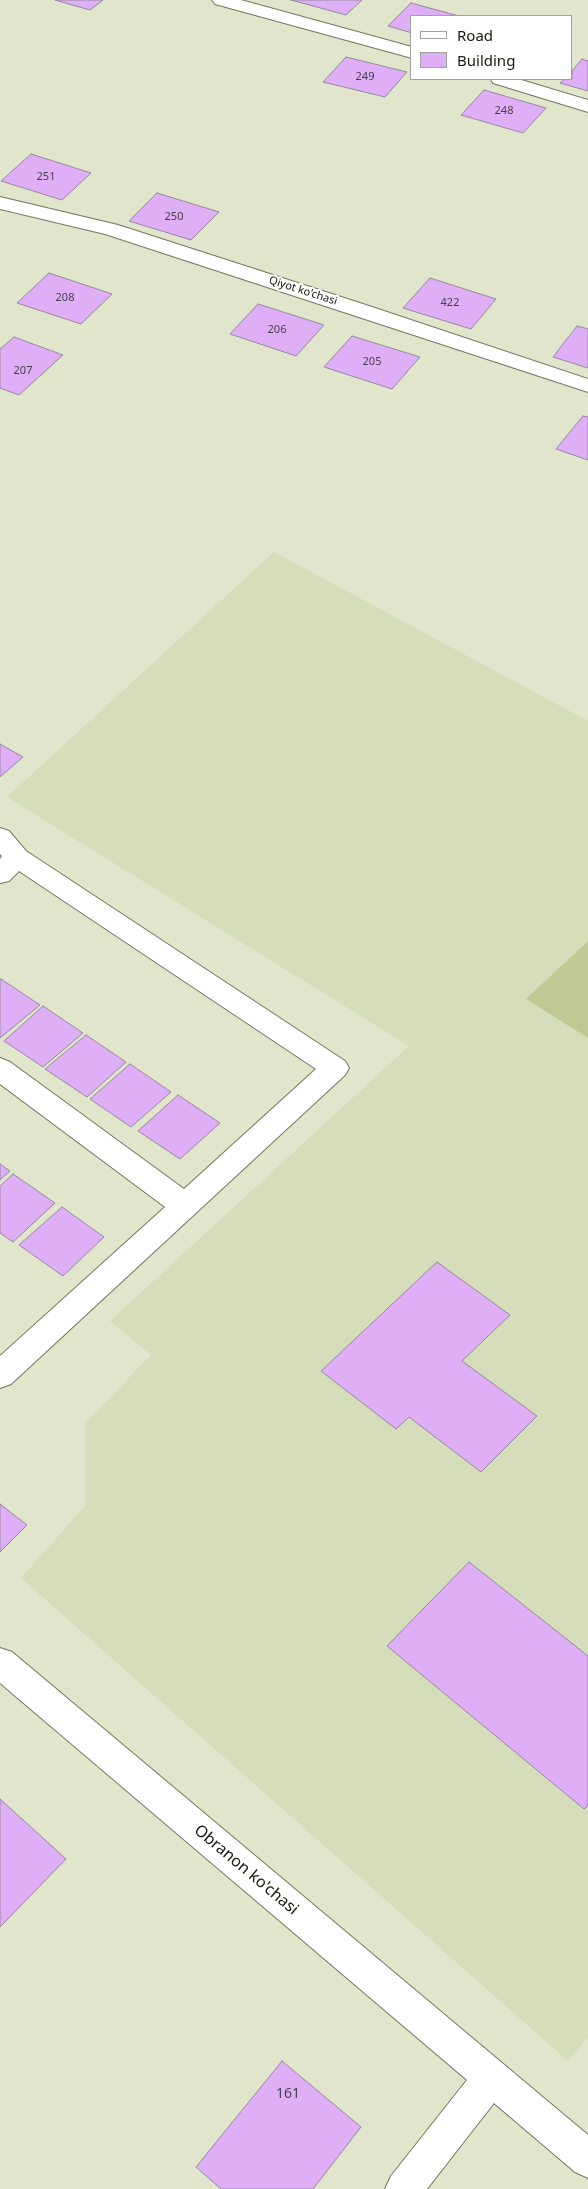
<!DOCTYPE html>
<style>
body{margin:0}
#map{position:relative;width:588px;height:2189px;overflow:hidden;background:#e0e5cb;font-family:"Noto Sans",sans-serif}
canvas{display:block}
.legend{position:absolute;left:410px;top:15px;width:162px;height:65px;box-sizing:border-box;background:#fff;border:1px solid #a2a39f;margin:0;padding:6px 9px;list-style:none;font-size:15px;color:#17190f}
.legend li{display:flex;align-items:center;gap:10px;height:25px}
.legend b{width:25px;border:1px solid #a2a39f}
</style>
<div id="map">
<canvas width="588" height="2189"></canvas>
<ul class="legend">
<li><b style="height:6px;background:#fff"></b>Road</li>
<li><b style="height:14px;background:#deaff7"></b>Building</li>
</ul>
</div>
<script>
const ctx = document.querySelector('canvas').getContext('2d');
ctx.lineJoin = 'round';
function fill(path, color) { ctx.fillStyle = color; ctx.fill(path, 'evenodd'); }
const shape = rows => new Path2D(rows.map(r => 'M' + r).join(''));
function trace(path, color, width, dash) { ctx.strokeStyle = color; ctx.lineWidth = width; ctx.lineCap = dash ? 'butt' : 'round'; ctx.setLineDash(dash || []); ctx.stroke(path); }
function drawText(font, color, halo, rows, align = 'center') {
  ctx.font = font + ' "Noto Sans",sans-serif'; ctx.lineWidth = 4; ctx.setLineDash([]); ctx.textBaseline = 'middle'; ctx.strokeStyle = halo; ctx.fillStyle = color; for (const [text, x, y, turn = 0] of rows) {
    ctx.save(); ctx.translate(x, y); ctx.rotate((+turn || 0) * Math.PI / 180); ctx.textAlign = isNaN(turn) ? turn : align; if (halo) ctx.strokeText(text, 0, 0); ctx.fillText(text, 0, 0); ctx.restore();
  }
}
fill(shape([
 [274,552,588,721,588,2037,568,2061,21,1578,85,1506,85,1423,151,1355,110,1321,409,1046,7,797]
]), '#d6ddbb');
fill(shape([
 [588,941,588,1038,526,999]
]), '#c0c993');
const building = shape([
 [55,0,103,0,90,10,55,0],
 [291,0,362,0,346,15,291,0],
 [411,3,459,16,412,16,412,33,388,26,411,3],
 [346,57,407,72,385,97,323,82,346,57],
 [582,59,588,61,588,91,560,83,565,79,572,79,572,71,582,59],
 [484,90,546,108,523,133,461,115,484,90],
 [31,154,91,173,62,200,1,181,31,154],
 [157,193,219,212,191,240,129,221,157,193],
 [49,273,112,294,81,324,17,303,49,273],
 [430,278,496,299,471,329,403,308,430,278],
 [258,304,324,325,296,356,230,334,258,304],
 [577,326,588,329,588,368,553,357,577,326],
 [352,336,420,357,392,389,324,367,352,336],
 [14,337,63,355,19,395,0,388,0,349,14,337],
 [583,416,588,417,588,460,556,449,583,416],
 [0,744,23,757,0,777,0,744],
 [1,979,40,1005,0,1038,0,980,1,979],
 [43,1006,83,1033,43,1067,4,1041,43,1006],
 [86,1035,126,1062,87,1097,45,1069,86,1035],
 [130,1064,171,1092,131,1127,90,1099,130,1064],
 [178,1095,220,1123,180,1159,138,1131,178,1095],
 [0,1164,10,1171,0,1180,0,1164],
 [13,1174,55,1203,13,1242,0,1233,0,1186,13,1174],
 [62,1207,104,1237,63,1276,19,1245,62,1207],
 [437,1262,510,1315,462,1361,537,1416,481,1472,409,1417,396,1429,321,1371,437,1262],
 [0,1504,27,1525,0,1552,0,1504],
 [469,1562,588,1656,588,1805,584,1809,387,1646,469,1562],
 [0,1799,66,1859,0,1927,0,1799],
 [282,2061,361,2127,313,2189,221,2189,196,2167,282,2061]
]);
fill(building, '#deaff7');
trace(building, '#95879d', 1);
const street = shape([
 [212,0,241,0,412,47,412,58,215,4,212,0],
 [491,79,518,79,588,100,588,112,493,83,491,79],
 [0,197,118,225,366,305,588,379,588,392,105,234,0,209,0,197],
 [0,828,9,831,26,851,345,1061,349,1068,345,1075,11,1384,0,1388,0,1356,165,1207,0,1084,0,1058,10,1062,184,1189,316,1069,19,871,9,881,0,883,0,859,2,856,0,854,0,828],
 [0,1648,12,1652,588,2135,588,2178,575,2172,494,2103,427,2189,385,2189,391,2176,467,2080,0,1683,0,1648]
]);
trace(street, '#72775f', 2);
fill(street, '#fff');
drawText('11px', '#493e49', null, [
 ["249",365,77],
 ["248",504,111],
 ["251",46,177],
 ["250",174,217],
 ["208",65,298],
 ["422",450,303],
 ["206",277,330],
 ["205",372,362],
 ["207",23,371]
]);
drawText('11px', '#17190f', '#fff', [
 ["Qiyot ko'chasi",303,291,18]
]);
drawText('14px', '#493e49', null, [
 ["161",288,2094]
]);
drawText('16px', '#17190f', '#fff', [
 ["Obranon ko'chasi",246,1870,40]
]);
</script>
